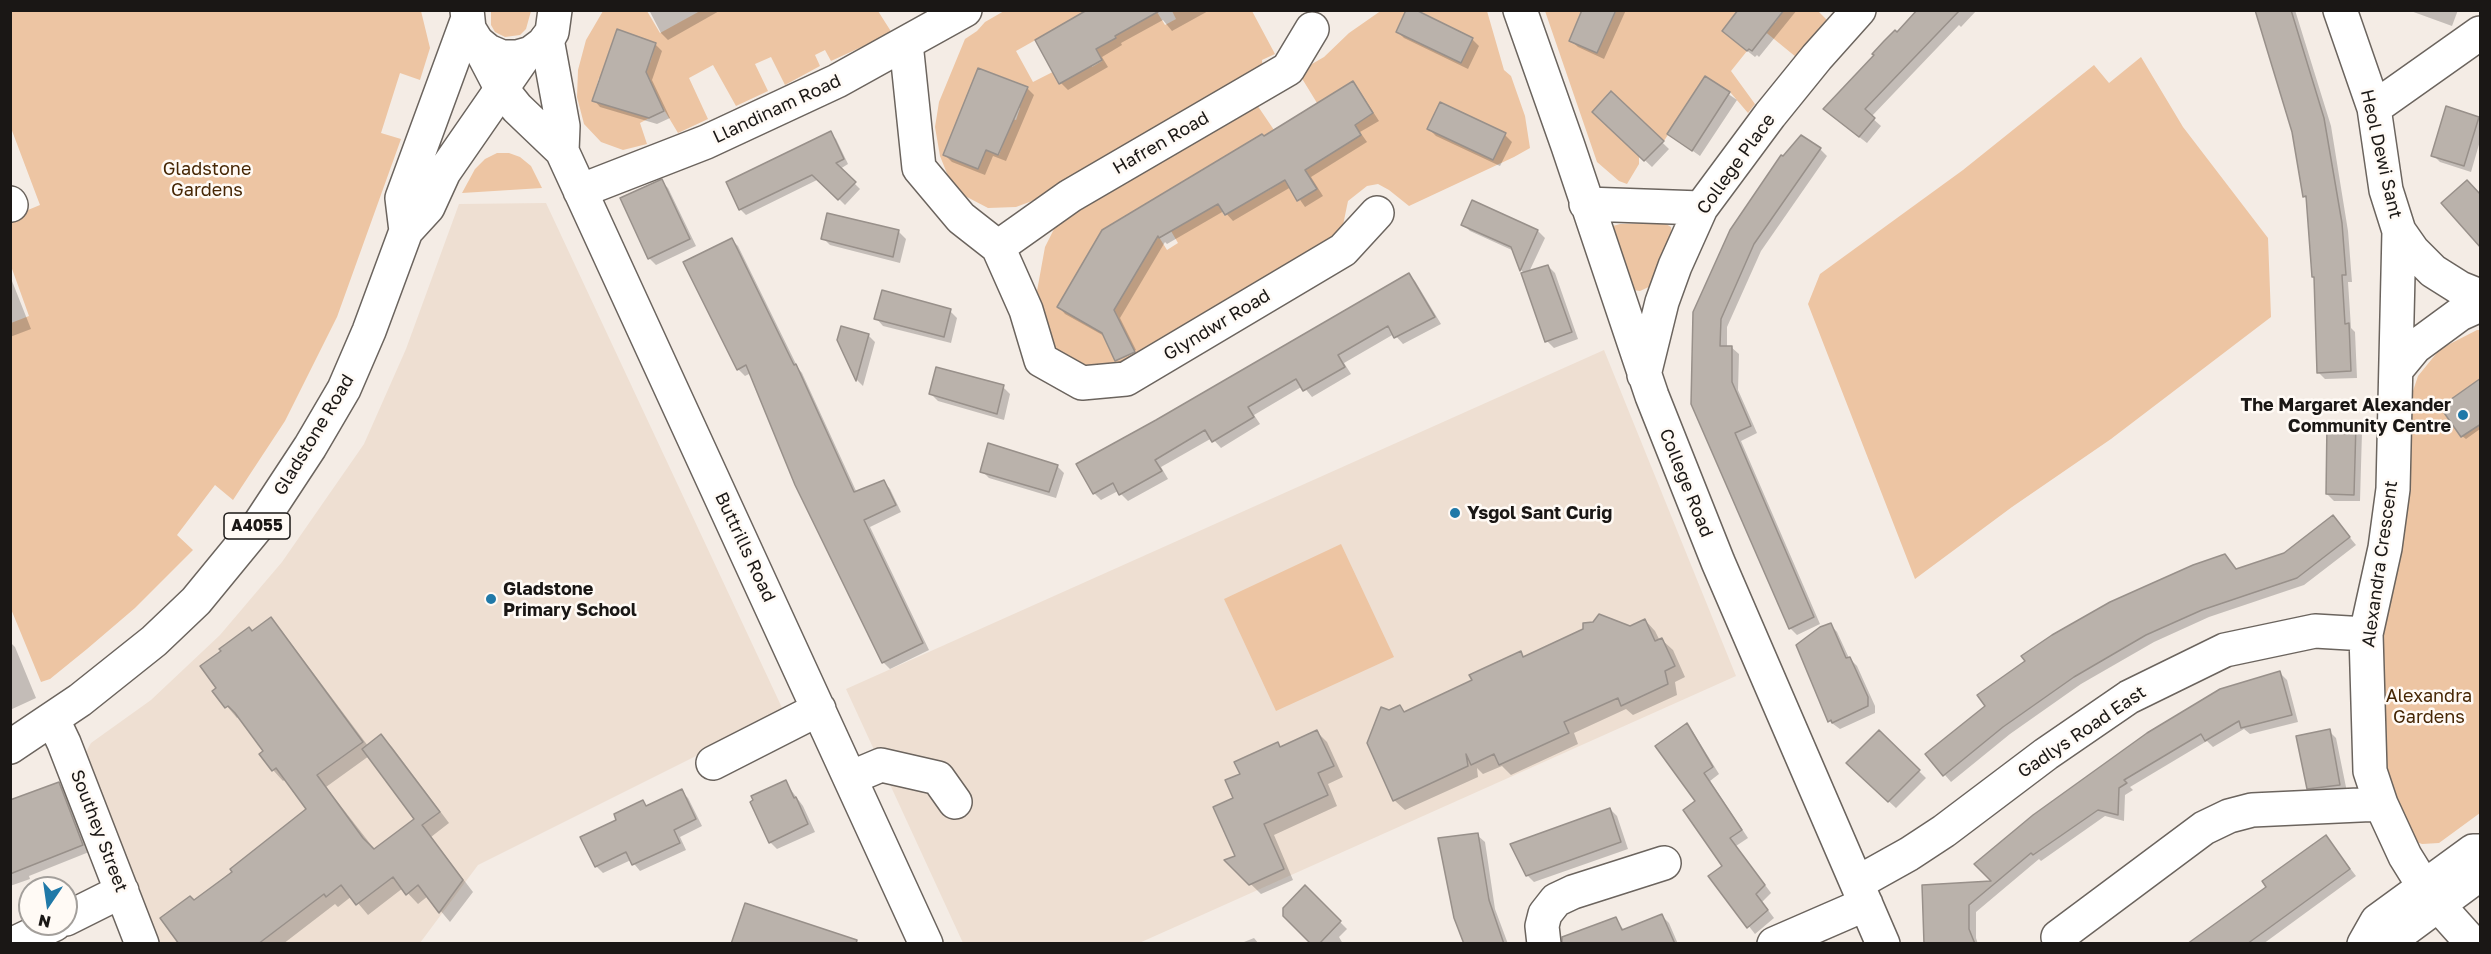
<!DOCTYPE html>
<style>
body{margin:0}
#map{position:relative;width:2491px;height:954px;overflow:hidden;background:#f4ece5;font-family:"Golos Text",sans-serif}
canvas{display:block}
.frame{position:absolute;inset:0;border:12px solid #1a1715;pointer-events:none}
.north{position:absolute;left:18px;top:876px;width:60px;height:60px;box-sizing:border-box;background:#fffaf5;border:2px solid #a39f9b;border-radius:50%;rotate:193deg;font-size:16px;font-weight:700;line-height:24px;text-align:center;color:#1a1715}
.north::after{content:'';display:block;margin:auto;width:21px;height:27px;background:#2079a8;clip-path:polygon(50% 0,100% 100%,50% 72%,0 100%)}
</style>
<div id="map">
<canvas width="2491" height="954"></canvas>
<div class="frame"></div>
<div class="north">N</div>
</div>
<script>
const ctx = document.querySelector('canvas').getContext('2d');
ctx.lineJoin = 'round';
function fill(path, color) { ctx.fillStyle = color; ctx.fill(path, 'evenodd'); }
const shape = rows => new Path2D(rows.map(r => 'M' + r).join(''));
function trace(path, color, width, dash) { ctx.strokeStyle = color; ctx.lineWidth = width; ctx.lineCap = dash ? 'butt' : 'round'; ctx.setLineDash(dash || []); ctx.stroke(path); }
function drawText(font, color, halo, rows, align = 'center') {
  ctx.font = font + ' "Golos Text",sans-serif'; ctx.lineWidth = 5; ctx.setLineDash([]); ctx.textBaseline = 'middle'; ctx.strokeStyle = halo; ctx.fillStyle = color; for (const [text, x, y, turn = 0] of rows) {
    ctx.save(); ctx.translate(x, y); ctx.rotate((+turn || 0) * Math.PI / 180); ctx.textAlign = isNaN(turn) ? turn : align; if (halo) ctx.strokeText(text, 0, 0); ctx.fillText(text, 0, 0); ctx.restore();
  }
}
fill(shape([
 [546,203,784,712,478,865,420,943,160,943,86,762,86,752,91,743,151,700,220,635,282,562,364,444,406,349,459,204],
 [1604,350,1736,676,1137,944,963,943,846,689]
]), '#eedfd2');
fill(shape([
 [1382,10,1406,11,1396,32,1461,63,1473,38,1416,11,1487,11,1504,70,1511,76,1525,116,1530,148,1514,157,1409,206,1389,190,1378,184,1367,186,1348,201,1342,230,1330,240,1124,370,1071,365,1049,341,1040,316,1037,291,1045,247,1055,227,1069,211,1253,99,1274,130,1319,161,1330,154,1323,143,1373,113,1353,81,1317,103,1298,72,1324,57,1349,33],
 [1265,178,1271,189,1258,196,1252,187,1237,208,1224,215,1218,204],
 [1170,189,1188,220,1171,231,1178,243,1167,250,1159,237,1146,245,1127,215],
 [1102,230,1089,325,1057,307],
 [11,11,421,11,430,48,420,80,400,73,381,133,401,139,337,317,285,421,233,500,215,485,177,535,193,550,135,608,87,649,50,679,41,682,11,609,11,323,29,316,11,266,11,217,40,205,11,128],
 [491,11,531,10,531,11,526,29,520,35,505,37,495,32,491,25],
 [603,11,647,11,660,33,700,11,878,11,892,33,831,61,825,50,815,55,820,66,785,85,771,57,755,64,768,91,736,106,713,65,689,78,708,119,678,133,657,98,653,116,640,123,647,144,623,150,601,142,584,124,577,97,578,70,586,40],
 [617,30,656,43,650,63,639,59,629,112,592,101,599,78,610,81],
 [1004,11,1087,11,1016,51,1033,82,1086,55,1092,67,1102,61,1096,49,1116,38,1101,11,1137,24,1157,12,1165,25,1176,19,1172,11,1252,11,1275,54,1262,60,1263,70,1040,198,1016,207,988,208,965,196,950,181,940,156,935,127,939,102,965,39,977,31,985,22],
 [978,68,1016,82,1008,103,1020,108,1016,120,1001,115,1004,141,999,155,986,150,944,155],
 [1545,11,1582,11,1569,40,1597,53,1616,11,1738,11,1722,31,1747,51,1731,71,1755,104,1748,113,1730,92,1705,76,1664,141,1610,91,1592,112,1639,156,1639,164,1627,184,1619,181,1597,162],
 [1783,11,1818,11,1828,21,1796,57,1763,30,1771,21,1775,23],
 [2141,57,2183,127,2268,238,2271,317,2111,439,2012,507,1915,579,1808,304,1820,274,1963,170,2094,65,2109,83],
 [497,153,509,153,520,157,531,166,542,188,462,193,475,169,485,159],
 [1651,223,1666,224,1671,227,1672,236,1651,286,1640,291,1633,290,1612,230,1613,226,1620,224],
 [2477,330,2480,330,2480,813,2439,843,2422,844,2411,840,2391,790,2377,730,2376,673,2406,421,2413,391,2418,376,2440,349],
 [1341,544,1394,657,1276,711,1224,599]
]), '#edc5a3');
fill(shape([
 [649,10,721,10,668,40,661,33],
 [1089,10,1210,10,1172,31,1163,20,1121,43,1122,45,1102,57,1108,67,1068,90,1061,83],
 [1584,10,1626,10,1604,59,1578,47,1570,40],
 [1740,10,1797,10,1759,57,1757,55,1755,57,1731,38],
 [1919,10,1977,10,1961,27,1959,25,1871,117,1881,126,1867,143,1832,116],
 [2257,10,2295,10,2331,126,2348,231,2352,282,2348,282,2351,328,2355,332,2357,378,2325,379,2318,372,2316,280,2313,277,2307,199,2304,196,2294,132],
 [2408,10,2458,10,2452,26],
 [618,31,656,45,662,51,652,80,670,118,657,124,600,107,594,100],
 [1397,31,1472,39,1479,46,1468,69,1404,38],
 [1705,78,1737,100,1700,156,1669,134],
 [1353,83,1359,90,1379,121,1360,132,1367,142,1311,177,1323,196,1305,207,1291,187,1233,221,1224,211,1167,244,1165,242,1120,318,1136,350,1117,359,1117,361,1106,337,1065,314,1059,307,1264,138],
 [1027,88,1034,95,1006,161,993,156,985,175,952,162,945,155],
 [1611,93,1669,149,1652,167,1594,112],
 [2447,108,2480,119,2480,141,2471,172,2440,162,2433,155],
 [1429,129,1505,135,1512,142,1500,166,1436,136],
 [830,133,836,139,848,164,840,169,860,189,845,205,819,179,746,215,740,209,728,182],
 [1820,149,1827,156,1761,251,1727,327,1727,347,1731,347,1739,354,1738,390,1757,433,1741,441,1820,624,1797,635,1790,628,1694,312],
 [661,181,668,188,696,246,656,265,649,258],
 [1472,202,1538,231,1545,238,1529,272,1548,266,1555,273,1578,339,1554,348,1547,341,1525,274,1521,270,1514,251,1470,231,1463,224],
 [899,232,906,239,900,263,830,245,823,238],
 [731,239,738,246,798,368,802,373,857,493,884,482,890,489,901,512,870,527,929,650,890,669,883,662,751,373,745,376,738,369],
 [1408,274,1415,281,1441,324,1403,344,1394,334,1344,363,1351,374,1312,397,1303,386,1254,415,1260,424,1221,448,1212,438,1161,467,1168,479,1128,501,1118,491,1101,500,1094,493,1157,421],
 [10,276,31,329,10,337],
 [950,311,957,318,951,343,883,326,876,318],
 [868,335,875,342,863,386,857,380,838,340],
 [1137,352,1141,359,1124,367,1118,362],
 [2480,380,2480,429,2466,439,2462,436],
 [1003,387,1010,394,1004,420,938,401,931,394],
 [2355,425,2362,432,2360,501,2334,501,2327,494],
 [1057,466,1064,473,1056,498,989,478,982,471],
 [2333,517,2356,545,2304,585,2209,617,2154,642,2081,684,2010,734,1951,782,1927,754,2284,554],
 [271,619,281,630,368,746,381,736,392,747,449,823,431,837,473,892,450,922,428,896,418,904,403,888,368,915,352,896,338,907,335,904,283,944,181,944,194,902,308,809,286,779,283,781,273,770,265,751,239,716,237,718,214,691,253,633],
 [369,756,416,819,375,850,326,787],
 [1645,620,1655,631,1660,641,1662,640,1673,650,1685,677,1675,682,1677,695,1633,715,1626,709,1574,733,1578,744,1511,775,1502,766,1483,774,1477,768,1478,777,1405,810,1394,800,1389,712,1400,707,1406,713,1474,681,1520,653,1525,658,1630,627],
 [1830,624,1837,632,1849,658,1857,666,1875,706,1875,713,1840,729,1829,721],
 [10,642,15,647,36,698,10,710],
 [2280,673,2287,680,2298,722,2250,734,2244,729,2213,747,2207,741,2130,787,2133,790,2125,795,2124,821,2105,816,2041,861,2039,859,1976,912,1976,938,1978,944,1925,944,1994,883,1976,864],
 [1686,725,1693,732,1719,774,1710,781,1748,838,1736,846,1771,893,1762,902,1774,918,1755,934,1710,877,1724,866,1697,801],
 [2329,731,2336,738,2347,792,2315,795,2308,788],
 [1317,732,1327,742,1343,777,1328,784,1337,806,1274,835,1293,880,1261,894,1227,861,1237,856,1235,799,1241,775,1277,744,1281,748],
 [1879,732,1926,778,1896,808,1855,770],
 [785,782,803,806,815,832,777,849,770,842],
 [59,784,66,791,89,852,29,876,30,879,10,886,10,803],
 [681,791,688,798,702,826,680,837,686,850,640,871,631,860,603,873,596,866,618,821,643,802,648,807],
 [1610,809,1617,816,1628,849,1534,882,1527,875],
 [1477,835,1485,842,1495,909,1508,944,1465,944],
 [2326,837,2356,876,2263,944,2191,944,2268,888],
 [1305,887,1347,929,1339,937,1343,944,1313,944],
 [1662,916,1669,923,1678,944,1590,944,1615,919,1625,931],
 [1254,938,1259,944,1239,944]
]), '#0003');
const building = shape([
 [1087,10,1161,10,1115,36,1116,38,1096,49,1102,60,1059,84,1035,40,1087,10],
 [1406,10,1416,10,1473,38,1461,63,1396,32,1406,10],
 [1582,10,1616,10,1597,53,1569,41,1582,10],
 [1738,10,1784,10,1752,51,1749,49,1747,51,1722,31,1738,10],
 [1917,10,1960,10,1865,109,1875,118,1859,137,1823,109,1874,55,1872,54,1884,41,1895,30,1897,32,1917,10],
 [2255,10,2291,10,2324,118,2342,223,2346,275,2342,275,2345,324,2349,323,2351,371,2317,373,2314,277,2312,277,2306,196,2303,197,2292,132,2255,10],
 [617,29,656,43,646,72,664,111,649,118,592,101,617,29],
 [978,68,1028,87,998,155,986,150,978,169,943,155,978,68],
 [1705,76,1730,92,1692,151,1667,134,1705,76],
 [1353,81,1373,113,1355,125,1361,135,1305,170,1317,189,1297,201,1285,180,1225,215,1218,204,1159,238,1158,236,1114,310,1135,352,1115,361,1102,333,1057,307,1102,230,1262,134,1264,136,1353,81],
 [1611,91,1664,141,1644,161,1592,112,1611,91],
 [1440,102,1506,133,1493,160,1427,129,1440,102],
 [2446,106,2479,117,2464,166,2431,156,2446,106],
 [831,131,844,159,836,163,856,182,838,200,812,175,739,210,726,182,831,131],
 [1801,135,1821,148,1754,244,1721,319,1720,346,1732,346,1732,382,1751,426,1735,433,1814,617,1789,629,1691,404,1693,312,1730,230,1781,155,1783,156,1801,135],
 [662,179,690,239,648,259,620,198,662,179],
 [2467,180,2481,195,2481,248,2441,203,2467,180],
 [1472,200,1538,230,1520,271,1511,247,1461,225,1472,200],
 [827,213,899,230,893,257,821,239,827,213],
 [732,238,794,365,796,364,854,492,884,480,896,505,864,520,923,643,882,663,795,485,746,365,737,370,683,262,732,238],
 [1548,265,1572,332,1545,342,1521,273,1548,265],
 [1409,273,1435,317,1394,338,1388,326,1338,355,1345,367,1303,391,1296,379,1248,407,1254,417,1212,442,1205,430,1155,460,1162,471,1119,495,1113,483,1093,494,1076,464,1156,420,1409,273],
 [882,290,951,309,944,337,874,319,882,290],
 [841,326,869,334,856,381,837,340,841,326],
 [936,367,1004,385,997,414,929,394,936,367],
 [2481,378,2481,424,2461,437,2440,407,2481,378],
 [2327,423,2356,424,2354,495,2326,494,2327,423],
 [988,443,1058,465,1049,492,980,472,988,443],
 [2333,515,2350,537,2297,578,2202,610,2146,635,2074,677,2003,727,1943,776,1925,754,1985,706,1977,695,2025,661,2021,656,2052,635,2110,602,2193,565,2225,554,2236,569,2284,553,2333,515],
 [1599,614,1630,626,1645,619,1655,641,1662,638,1675,666,1665,671,1668,684,1621,706,1618,698,1564,722,1569,733,1499,765,1494,754,1471,765,1466,754,1468,766,1393,801,1367,743,1381,707,1389,710,1400,705,1404,712,1472,680,1469,675,1521,651,1523,657,1583,629,1583,623,1593,622,1599,614],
 [271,617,363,742,317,775,363,838,374,849,414,819,362,749,381,734,440,812,422,825,463,880,439,913,418,885,406,895,393,877,356,905,341,885,326,897,324,894,258,944,179,944,160,918,190,896,194,900,232,872,230,869,306,809,276,768,272,771,259,754,263,751,235,713,228,706,225,708,212,691,216,688,200,666,221,651,219,649,249,627,252,631,271,617],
 [1831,623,1846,658,1850,657,1868,697,1868,706,1832,723,1831,720,1828,722,1796,645,1820,627,1831,623],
 [2280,671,2292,715,2241,728,2239,721,2205,741,2201,734,2124,780,2127,783,2119,788,2118,815,2098,810,2033,855,2031,853,1969,905,1969,929,1975,944,1924,944,1922,885,1991,881,1974,864,2033,815,2147,733,2220,689,2280,671],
 [1687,723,1713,767,1704,773,1742,830,1730,838,1765,885,1756,894,1768,910,1747,928,1708,876,1722,866,1683,810,1695,801,1655,746,1687,723],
 [2330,729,2340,785,2307,789,2296,736,2330,729],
 [1317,730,1334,766,1318,773,1328,795,1264,824,1284,869,1249,885,1224,860,1235,856,1213,807,1233,798,1225,780,1240,774,1234,762,1278,742,1280,747,1317,730],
 [1879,730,1920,770,1888,802,1846,763,1879,730],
 [786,780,794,798,796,797,808,824,769,843,750,802,753,800,751,796,786,780],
 [59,782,83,845,10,874,10,800,59,782],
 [682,789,696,819,674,830,680,843,632,865,626,852,595,867,580,837,616,820,614,814,643,800,646,806,682,789],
 [1610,808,1621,842,1526,876,1510,844,1610,808],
 [1478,833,1489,900,1504,944,1464,944,1454,918,1438,838,1478,833],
 [2326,835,2350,869,2247,944,2187,944,2266,887,2262,881,2326,835],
 [1305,885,1341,921,1319,944,1311,944,1283,916,1283,908,1305,885],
 [745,903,857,940,856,944,731,944,745,903],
 [1662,914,1675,944,1562,944,1562,937,1616,917,1622,930,1662,914]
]);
fill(building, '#bab2ab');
trace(building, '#98908a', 1.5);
const minor = shape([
 [1520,10,1568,146,1652,396,1718,562,1883,944],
 [2340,10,2374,108,2386,190,2399,231,2413,251,2433,271,2460,288,2480,296],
 [547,39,563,126,562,151],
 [477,42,501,88,517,108,562,151,926,944],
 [906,43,919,168,961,218,998,247,1026,310,1041,360,1082,383,1126,379,1343,250,1377,213],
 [2374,108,2480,33],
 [580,191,706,142,837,81,965,10],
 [10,203,11,205],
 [1586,204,1701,208],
 [2399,231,2393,489,2385,548,2366,634,2370,771,2381,804,2405,856,2423,885],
 [998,247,1070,196,1288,69,1312,29],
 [2396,370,2415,347,2460,314,2480,305],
 [1644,375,1662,302,1675,266,1701,208,1770,115,1817,57,1859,10],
 [53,720,64,743,142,944],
 [713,763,819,709],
 [850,778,881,765,938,778,955,802],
 [1857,883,1909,854,1944,831,2046,754,2129,697,2225,650,2315,631,2366,634],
 [2438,905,2473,944],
 [66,919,122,891],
 [2058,937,2204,828,2229,816,2252,810,2381,804],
 [13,944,55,924],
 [1544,944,1542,926,1545,914,1556,900,1573,892,1664,863],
 [1774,944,1866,904]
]);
const major = shape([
 [467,10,469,29,477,42,488,51,502,57,517,57,531,53,543,44,552,32,555,10],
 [406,231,402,198,467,21],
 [10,747,80,700,154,641,196,601,260,523,310,447,344,389,369,331,406,231,428,207,444,172,525,55],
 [2364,944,2377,921,2473,851,2480,851],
 [2374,944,2392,939,2480,874]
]);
trace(minor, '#6b645e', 36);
trace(major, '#6b645e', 36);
trace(minor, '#fff', 33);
trace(major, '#fff', 33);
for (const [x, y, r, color] of [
 [2463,415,6,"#2079a8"],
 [1455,513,6,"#2079a8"],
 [491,599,6,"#2079a8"]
]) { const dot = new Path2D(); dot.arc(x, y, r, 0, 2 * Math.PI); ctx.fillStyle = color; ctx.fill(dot); trace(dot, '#fffaf5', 2); }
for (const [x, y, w] of [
 [257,526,66]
]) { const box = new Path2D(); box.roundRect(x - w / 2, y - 13, w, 26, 4.5); ctx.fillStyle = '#fffaf5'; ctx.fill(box); trace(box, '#1a1715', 1.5); }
drawText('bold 16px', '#1a1715', null, [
 ["A4055",257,526]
]);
drawText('18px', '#1a1715', '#fffaf5', [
 ["Llandinam Road",777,109,-25],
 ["Hafren Road",1161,143,-30],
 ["Heol Dewi Sant",2381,154,77],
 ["College Place",1736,164,-54],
 ["Glyndwr Road",1217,325,-31],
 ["Gladstone Road",314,435,-59],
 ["College Road",1686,483,68],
 ["Buttrills Road",745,547,65],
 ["Alexandra Crescent",2380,564,-82],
 ["Gadlys Road East",2082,732,-34],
 ["Southey Street",99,831,69]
]);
drawText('18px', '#462604', '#fffaf5', [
 ["Gladstone",207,169],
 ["Gardens",207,190],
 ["Alexandra",2429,696],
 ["Gardens",2429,717]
]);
drawText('bold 18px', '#1a1715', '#fffaf5', [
 ["The Margaret Alexander",2451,405,"right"],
 ["Community Centre",2451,426,"right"],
 ["Ysgol Sant Curig",1467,513],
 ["Gladstone",503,589],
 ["Primary School",503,610]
], 'left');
</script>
